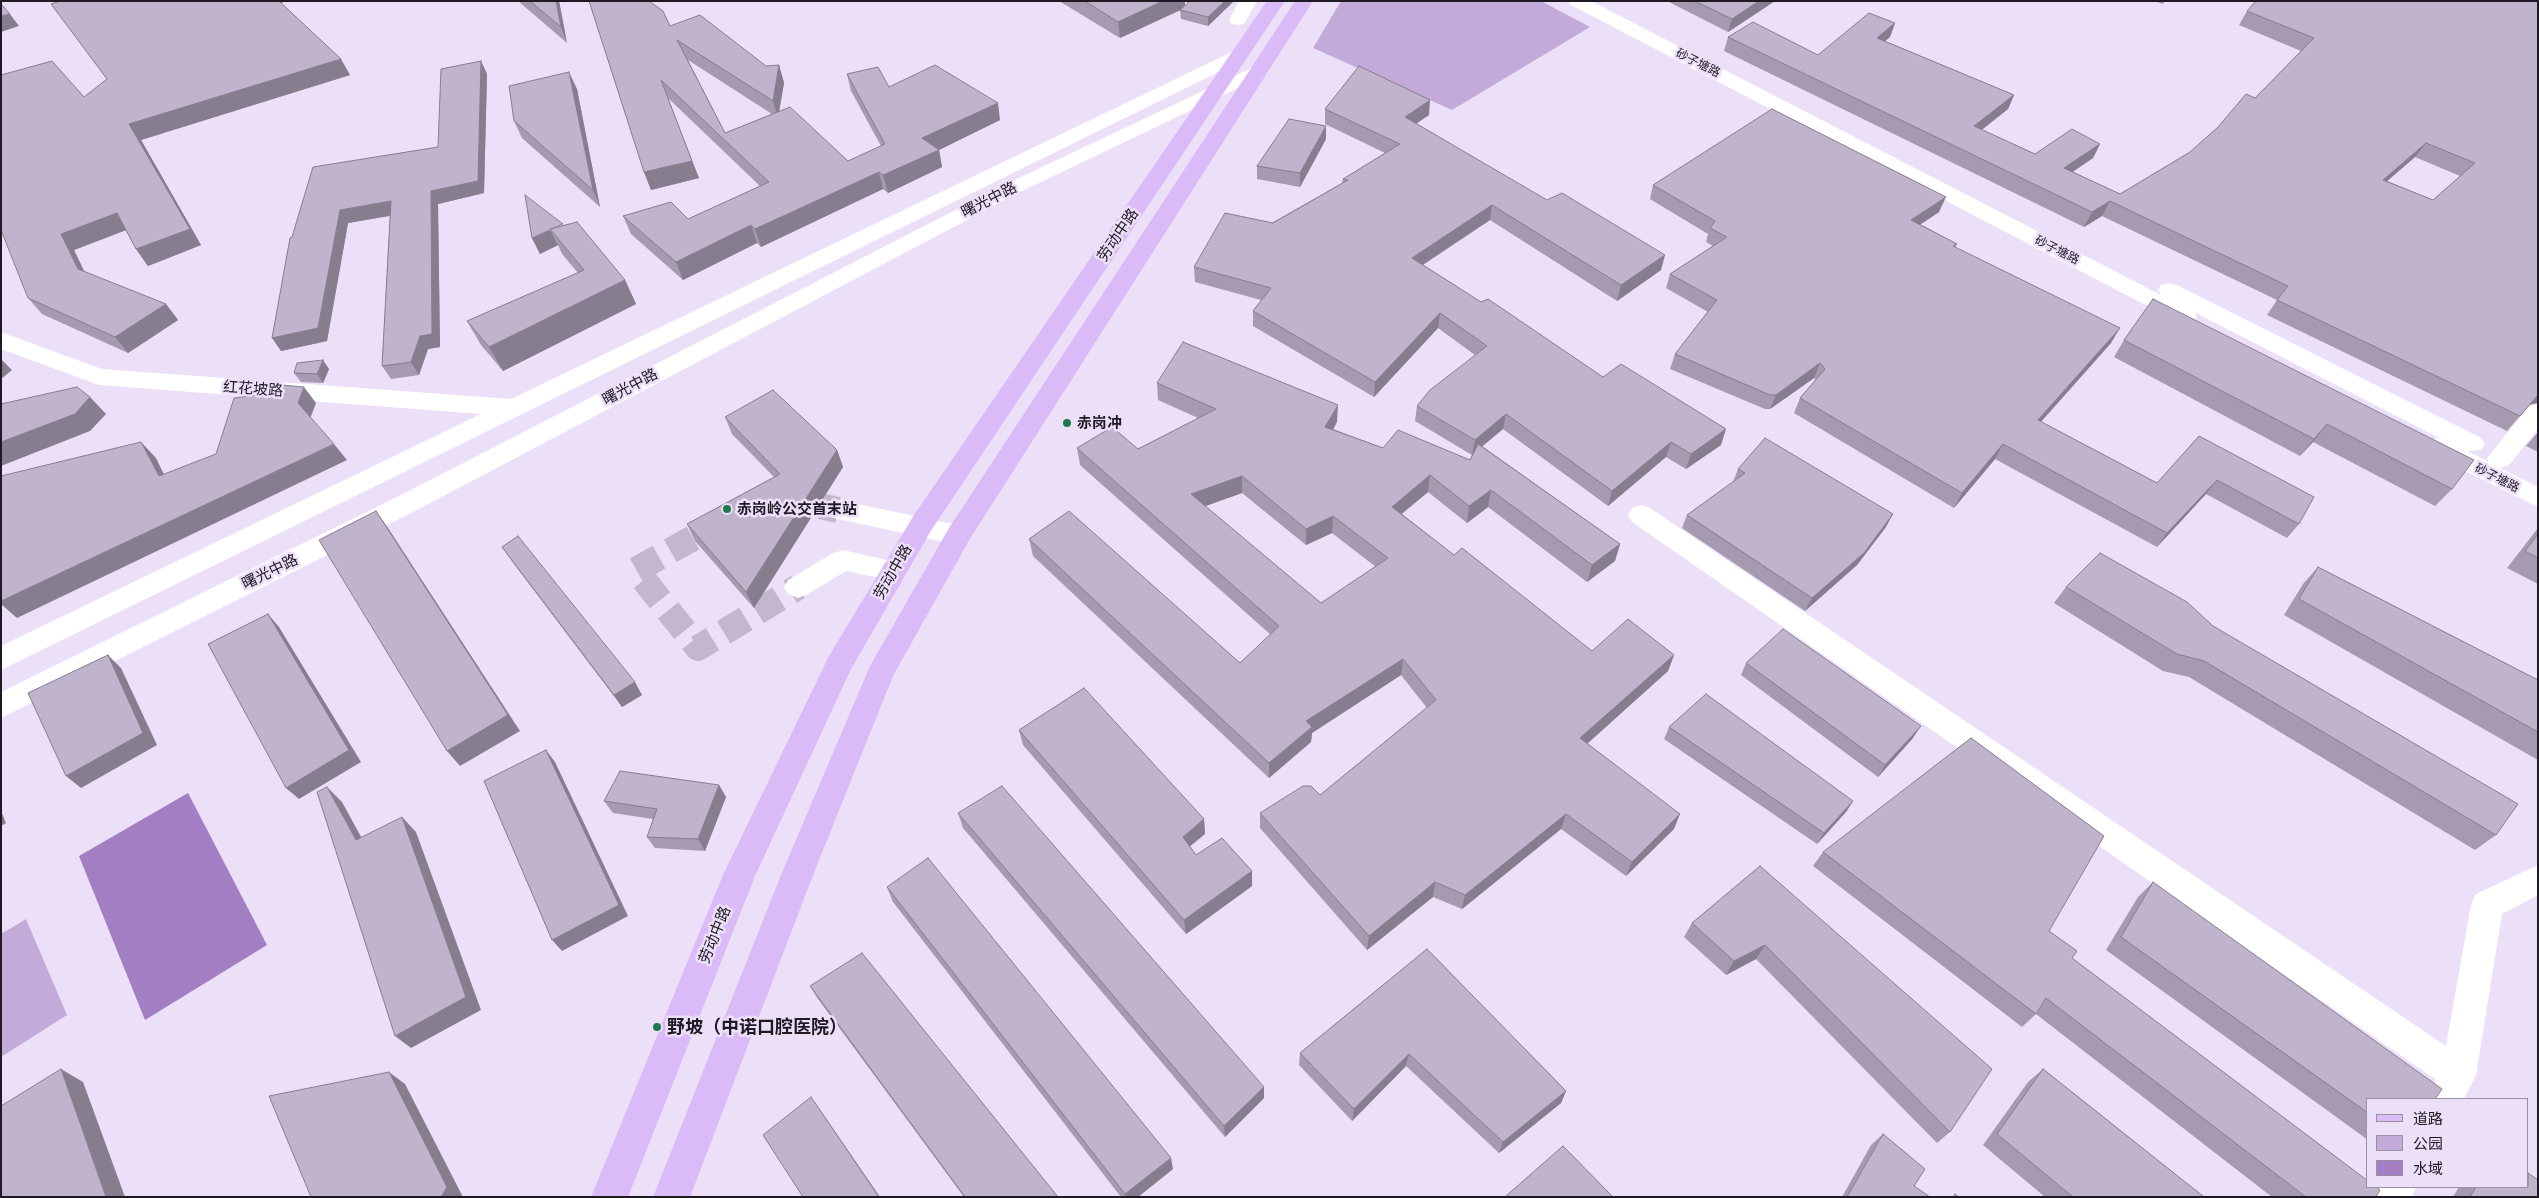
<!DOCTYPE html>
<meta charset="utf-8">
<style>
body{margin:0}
#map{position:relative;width:2539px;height:1198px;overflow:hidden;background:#ecdff8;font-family:"Playfair Display","Noto Sans SC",serif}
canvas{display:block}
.frame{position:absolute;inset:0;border:2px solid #1e1922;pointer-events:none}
.legend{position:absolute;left:2366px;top:1098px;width:162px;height:90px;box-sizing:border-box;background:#ecdff8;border:1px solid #9a90a2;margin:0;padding:6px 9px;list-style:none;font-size:15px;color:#1e1922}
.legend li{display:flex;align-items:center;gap:10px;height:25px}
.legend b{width:25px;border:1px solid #9a90a2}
</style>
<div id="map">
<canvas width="2539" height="1198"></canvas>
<div class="frame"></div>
<ul class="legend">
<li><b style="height:6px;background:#dbbbf7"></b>道路</li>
<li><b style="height:14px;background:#c2aad9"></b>公园</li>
<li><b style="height:14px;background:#a27ec2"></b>水域</li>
</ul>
</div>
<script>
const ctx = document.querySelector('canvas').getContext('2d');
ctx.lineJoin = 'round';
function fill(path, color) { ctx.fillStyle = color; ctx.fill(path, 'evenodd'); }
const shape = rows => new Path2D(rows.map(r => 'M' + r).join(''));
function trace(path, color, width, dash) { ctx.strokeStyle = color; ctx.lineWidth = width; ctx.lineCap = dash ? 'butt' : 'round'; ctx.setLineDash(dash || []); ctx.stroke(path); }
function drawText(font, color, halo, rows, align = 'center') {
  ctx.font = font + ' "Playfair Display","Noto Sans SC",serif'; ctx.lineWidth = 5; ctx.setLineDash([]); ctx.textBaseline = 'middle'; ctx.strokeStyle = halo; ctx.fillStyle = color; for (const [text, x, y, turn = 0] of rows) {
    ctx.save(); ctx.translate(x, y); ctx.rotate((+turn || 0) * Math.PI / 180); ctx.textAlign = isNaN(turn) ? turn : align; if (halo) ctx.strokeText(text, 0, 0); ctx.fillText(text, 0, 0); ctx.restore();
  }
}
fill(shape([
 [1341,1,1541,1,1590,27,1452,110,1313,48],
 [26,919,67,1015,1,1057,1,934]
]), '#c2aad9');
fill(shape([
 [188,793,267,945,145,1020,79,856]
]), '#a27ec2');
trace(shape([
 [783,498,838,510],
 [727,519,636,570,698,648,798,587]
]), '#c3b7cd', 26, [26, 13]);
fill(shape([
 [1239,1,1257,1,1244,24,1238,25,1232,24,1229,20,1239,1],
 [1568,1,1591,1,2161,295,2158,290,2161,285,2169,283,2177,285,2481,438,2485,444,2481,450,2467,451,2489,462,2487,459,2491,453,2529,406,2538,404,2538,429,2509,465,2500,468,2538,487,2538,507,2428,453,2424,447,2428,441,2437,438,2443,440,2194,312,2197,317,2194,322,2186,324,2178,322,1571,5,1568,1],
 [1240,48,1247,50,1249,54,1247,58,1,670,1,646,481,414,99,385,1,349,1,332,102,369,511,399,1240,48],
 [1260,64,1267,66,1269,70,1267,74,1020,192,415,511,1,718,1,692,397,497,1006,184,1260,64],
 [838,500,958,525,967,528,971,535,967,542,958,545,829,517,825,510,829,503,838,500],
 [1641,505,1650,508,2446,1046,2471,905,2476,894,2538,865,2538,895,2502,914,2476,1075,2464,1099,2427,1099,2436,1080,1632,522,1628,515,1632,508,1641,505],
 [843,550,904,564,908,571,904,578,894,581,846,571,808,594,798,598,788,594,784,587,788,580,833,553,843,550],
 [2378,1187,2416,1187,2412,1197,2374,1197,2378,1187]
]), '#fff');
fill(shape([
 [1267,1,1285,1,932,529,851,669,755,876,628,1197,591,1197,723,875,829,656,914,515,1267,1],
 [1295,1,1313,1,968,542,893,676,813,875,690,1197,653,1197,781,875,870,666,949,528,1295,1]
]), '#dbbbf7');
fill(shape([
 [60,1,287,1,281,3,350,75,141,140,201,245,148,266,136,249,126,230,74,250,84,272,166,304,178,320,128,353,42,314,28,298,84,97,107,79,51,4],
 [518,1,559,1,567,43],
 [1059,1,1185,1,1185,6,1190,1,1234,1,1208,26,1181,19,1180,10,1120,38],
 [1667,1,1775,1,1728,32],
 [2155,1,2166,1,2162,4],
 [2538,1,2530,404,2520,416,2507,431,2267,315,2277,300,2102,216,2084,227,1724,51,1728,37,1818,55,1895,23,1890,37,1885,41,2014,95,2008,109,1982,130,2035,154,2100,144,2093,158,2073,172,2120,194,2190,152,2255,98,2301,51,2239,25,2247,11],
 [2415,157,2460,176,2433,200,2387,181],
 [670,26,766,66,779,65,784,83,779,111,848,161,881,146,851,91,847,74,1000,120,939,150,942,167,888,193,883,189,761,247,757,243,683,280,631,234,623,216,688,219,760,186,668,98,699,178,651,190,644,172],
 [688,60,772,114,725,133],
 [481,61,487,74,484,193,438,204,440,347,428,349,419,375,391,379,382,366,390,216,348,223,327,341,281,351,292,237,438,147],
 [577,89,600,207,522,138,514,121],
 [1325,109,1429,115,1416,124,1661,270,1617,301,1490,220,1423,265,1481,302,1603,377,1721,445,1686,469,1666,457,1608,506,1503,429,1482,446,1620,544,1615,561,1587,582,1488,507,1467,523,1428,492,1402,514,1454,555,1592,651,1674,655,1668,671,1587,743,1674,829,1626,876,1561,829,1462,909,1433,897,1367,950,1260,828,1260,813,1320,795,1427,708,1401,675,1312,733,1311,742,1269,778,1033,556,1029,539,1240,663,1271,635,1080,465,1077,448,1138,449,1198,418,1158,400,1157,383,1337,422,1333,429,1383,448,1470,460,1472,455,1415,421,1417,406,1475,355,1438,328,1374,397,1253,326,1253,311,1261,300,1195,282,1194,267,1342,183,1343,179,1385,153,1325,124],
 [1242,493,1306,545,1332,533,1376,567,1321,603,1205,506],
 [1326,139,1300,187,1257,179,1257,166],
 [1653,185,1939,212,1920,224,1957,244,1955,247,2111,343,2041,422,2157,483,2199,436,2299,524,2287,538,2206,494,2157,547,1995,459,1954,508,1794,413,1800,398,1816,380,1814,378,1770,409,1765,409,1670,369,1675,354,1708,312,1666,288,1670,274,1713,246,1706,242,1708,234,1650,199],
 [564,226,625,280,636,304,503,371,481,345,467,321,578,273,562,254,558,245,540,254,532,238],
 [2153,299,2452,489,2435,506,2313,442,2300,456,2114,357,2124,340],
 [329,369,323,383,301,382,294,373],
 [725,417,837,450,843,467,754,608,695,541,687,524,774,477,732,434],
 [2538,432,2538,452,2526,446],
 [1738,469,1886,527,1857,565,1805,611,1682,528,1687,515,1733,482],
 [2538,528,2538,584,2507,568],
 [502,547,642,695,622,707,511,560],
 [2318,567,2538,680,2538,760,2284,615,2303,584],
 [2066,587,2213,626,2496,835,2475,850,2189,677,2163,671,2054,603],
 [1746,663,1913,738,1878,777,1741,675],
 [1669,727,1853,801,1846,812,1817,844,1664,739],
 [1019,730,1204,819,1205,834,1190,846,1196,855,1252,871,1252,886,1186,934,1023,745],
 [719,785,726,797,705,851,655,848,647,837,653,819,613,813,604,801],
 [958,813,1264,1098,1225,1137,963,828],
 [1823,852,2049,931,2072,958,2376,1197,2272,1197,2036,1014,2022,1027,1813,866],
 [1760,866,1950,1132,1937,1143,1756,959,1726,975,1684,937,1692,923],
 [2153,882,2368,1099,2368,1140,2106,950,2138,897],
 [887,887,1173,1169,1138,1197,1121,1197,893,902],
 [1427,949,1566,1091,1561,1103,1499,1153,1406,1066,1352,1121,1299,1065,1300,1053],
 [810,986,1058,1197,964,1197,818,999],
 [2043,1069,2204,1197,2045,1197,1983,1145,2028,1082],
 [1883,1134,1914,1186,1930,1197,1842,1197,1871,1145],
 [2459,1187,2528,1187,2538,1197,2453,1197]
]), '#a59aaf');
fill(shape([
 [273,1,287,1,275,5],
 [556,1,559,1,567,43,561,27],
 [1163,1,1185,1,1185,8,1120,38,1118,22],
 [1225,1,1234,1,1208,26,1208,17],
 [1759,1,1775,1,1728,32,1732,19],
 [10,14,19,26,1,32,1,16],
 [1895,23,1890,37,1872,52,1877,38],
 [341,59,350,75,141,140,201,245,148,266,136,249,129,124],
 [481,61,487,74,484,193,438,204,440,347,428,349,419,375,411,362,431,191],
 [779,65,784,83,778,118,773,101],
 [569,72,577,89,600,207,593,190],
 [2014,95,2008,109,1968,140,1974,126],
 [1430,100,1429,115,1403,132,1405,117],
 [998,103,1000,120,939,150,942,167,888,193,883,175,922,138],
 [1326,126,1326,139,1300,187,1300,173],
 [2426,143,2415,157,2372,194,2383,180],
 [2100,144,2093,158,2057,182,2064,168],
 [692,161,699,178,651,190,644,172],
 [879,172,883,189,761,247,755,229],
 [1946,197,1939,212,1905,235,1911,220],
 [391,201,399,214,348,223,327,341,281,351,272,338,340,210],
 [2110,201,2102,216,2084,227,2092,212],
 [1492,205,1490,220,1410,273,1412,258],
 [117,213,129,229,74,250,91,285,78,269,61,234],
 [751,225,757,243,683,280,676,262],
 [550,230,558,245,540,254,532,238],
 [1665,255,1661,270,1617,301,1621,285],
 [625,280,636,304,503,371,489,347],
 [166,304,178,320,128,353,115,337],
 [1440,313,1438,328,1374,397,1375,382],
 [2120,328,2111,343,2029,435,2038,420],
 [1,359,12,370,1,379],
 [323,360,329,369,323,383,317,374],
 [1820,363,1814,378,1770,409,1776,395],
 [304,387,316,403,310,419,298,403],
 [2538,394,2538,403,2528,405],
 [90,397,106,414,90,431,1,466,1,442],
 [1338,405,1337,422,1325,444,1325,427],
 [1506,414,1503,429,1472,455,1475,440],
 [2327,424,2313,442,2300,456,2314,439],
 [1726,429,1721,445,1686,469,1691,454],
 [141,442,156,458,173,493,159,476],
 [1671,442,1666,457,1608,506,1612,491],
 [334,444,347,460,17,618,1,604,1,601],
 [2003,444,1995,459,1954,508,1962,493],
 [837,450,843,467,754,608,746,592],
 [1430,475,1428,492,1390,523,1392,507],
 [1242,476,1242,493,1192,511,1191,494],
 [2217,480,2206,494,2157,547,2167,533],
 [1491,490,1488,507,1467,523,1469,506],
 [376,511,388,528,520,731,460,766,447,751],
 [1893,514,1886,527,1857,565,1805,611,1812,598],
 [1333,516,1332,533,1306,545,1306,529],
 [1620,544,1615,561,1587,582,1592,565],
 [268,614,279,627,361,762,299,799,286,788],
 [108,655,121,668,157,745,81,788,66,776],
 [1674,655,1668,671,1576,754,1580,738],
 [1403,659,1401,675,1312,733,1311,742,1269,778,1269,763,1306,721],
 [635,682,642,695,622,707,614,695],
 [1921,726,1913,738,1878,777,1885,765],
 [546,750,555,762,628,916,562,951,552,940],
 [719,785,726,797,705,851,698,839],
 [327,787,342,802,371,855,356,840],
 [1853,801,1846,812,1817,844,1824,833],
 [1,811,6,823,1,826],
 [1566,814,1561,829,1462,909,1465,895],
 [1680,814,1674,829,1626,876,1632,862],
 [402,817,416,832,481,1010,411,1048,395,1036],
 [1204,819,1205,834,1184,851,1183,837],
 [1252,871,1252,886,1186,934,1184,920],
 [1435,882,1433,897,1367,950,1369,936],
 [1765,945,1756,959,1726,975,1734,961],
 [1409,1054,1406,1066,1352,1121,1354,1109],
 [61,1069,83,1082,125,1197,106,1197],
 [389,1072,405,1084,463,1197,441,1197],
 [1264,1087,1264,1098,1225,1137,1224,1126],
 [1566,1091,1561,1103,1499,1153,1503,1142],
 [811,1097,823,1114,880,1197,879,1197],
 [1171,1158,1173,1169,1138,1197,1125,1197,1125,1194]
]), '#867d8f');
const building = shape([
 [60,1,279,1,341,59,129,124,190,229,136,249,117,213,61,234,78,269,166,304,115,337,28,298,1,230,1,75,52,61,84,97,107,79,51,4,60,1],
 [530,1,556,1,561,27,530,1],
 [589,1,649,1,663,11,670,26,700,15,766,66,779,65,773,101,677,40,725,133,790,107,848,161,885,144,847,74,878,67,889,87,935,65,998,103,922,138,939,150,883,175,879,172,755,229,751,225,676,262,623,216,671,202,688,219,769,182,661,80,692,161,644,172,589,1],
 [1085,1,1163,1,1118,22,1085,1],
 [1190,1,1225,1,1208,17,1180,10,1190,1],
 [1695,1,1759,1,1732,19,1695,1],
 [2256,1,2538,1,2538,395,2520,416,2277,300,2288,286,2110,201,2092,212,1728,37,1753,22,1818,55,1869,13,1895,23,1877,38,2014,95,1974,126,2035,154,2072,129,2100,144,2064,168,2120,194,2190,152,2218,127,2246,94,2255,98,2314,38,2247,11,2256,1],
 [2426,143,2475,163,2433,200,2383,180,2426,143],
 [1,4,10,14,1,16,1,4],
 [481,61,478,181,431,191,432,334,420,336,411,362,382,366,391,201,340,210,318,328,272,338,290,238,292,237,313,167,438,147,441,69,481,61],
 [1359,66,1430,100,1405,117,1547,200,1562,193,1665,255,1621,285,1492,205,1412,258,1481,302,1488,299,1603,377,1621,364,1726,429,1691,454,1671,442,1612,491,1506,414,1475,440,1417,406,1430,390,1487,346,1440,313,1375,382,1253,311,1271,288,1194,267,1225,213,1273,223,1348,180,1343,179,1400,144,1325,109,1359,66],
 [569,72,593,190,514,121,509,86,569,72],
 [1772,109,1946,197,1911,220,1957,244,1953,246,2120,328,2038,420,2157,483,2199,436,2314,497,2299,524,2217,480,2167,533,2003,444,1962,493,1800,398,1825,369,1820,363,1776,395,1770,395,1675,354,1717,300,1670,274,1727,237,1710,228,1715,221,1653,185,1772,109],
 [1289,119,1326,126,1300,173,1257,166,1289,119],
 [525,195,563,224,532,238,525,195],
 [577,222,625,280,489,347,467,321,584,270,550,229,577,222],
 [2153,299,2474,460,2452,489,2327,424,2314,439,2124,340,2153,299],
 [1183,342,1338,405,1325,427,1383,448,1398,430,1470,460,1478,444,1620,544,1592,565,1491,490,1469,506,1430,475,1392,507,1454,555,1462,548,1592,651,1628,619,1674,655,1580,738,1680,814,1632,862,1566,814,1465,895,1435,882,1369,936,1260,813,1303,786,1311,786,1320,795,1436,700,1403,659,1306,721,1312,727,1269,763,1029,539,1069,511,1240,663,1279,626,1077,448,1112,427,1138,449,1216,409,1157,383,1183,342],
 [1242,476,1306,529,1333,516,1388,558,1321,603,1191,494,1242,476],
 [323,360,317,374,294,373,297,363,323,360],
 [282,385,304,387,298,403,334,444,1,601,1,476,141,442,159,476,216,454,234,398,280,392,282,385],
 [77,387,90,397,75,414,1,442,1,404,77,387],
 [773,390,837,450,746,592,687,524,780,474,725,417,773,390],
 [1765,438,1893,514,1864,553,1812,598,1687,515,1745,473,1738,469,1765,438],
 [376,511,508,715,447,751,319,540,376,511],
 [2538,534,2538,558,2525,551,2538,534],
 [518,536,635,682,614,695,502,547,518,536],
 [2100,553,2187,602,2213,626,2518,804,2496,835,2204,661,2177,654,2066,587,2100,553],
 [2318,567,2538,680,2538,732,2299,599,2318,567],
 [268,614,349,750,286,788,208,644,268,614],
 [1783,629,1921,726,1885,765,1746,663,1783,629],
 [108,655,143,733,66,776,28,693,108,655],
 [1084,688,1204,819,1183,837,1196,855,1222,838,1252,871,1184,920,1019,730,1084,688],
 [1706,694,1853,801,1824,833,1669,727,1706,694],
 [1971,738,2104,836,2049,931,2077,951,2072,958,2368,1181,2368,1187,2376,1187,2380,1190,2376,1197,2306,1197,2046,998,2036,1014,1823,852,1971,738],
 [546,750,619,905,552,940,484,781,546,750],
 [620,771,719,785,698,839,647,837,657,809,604,801,620,771],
 [1002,786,1264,1087,1224,1126,958,813,1002,786],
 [327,787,356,840,402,817,466,997,395,1036,317,792,327,787],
 [928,858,1171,1158,1125,1194,887,887,928,858],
 [1760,866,1992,1069,1950,1132,1765,945,1734,961,1692,923,1760,866],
 [2153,882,2442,1089,2435,1099,2368,1099,2368,1113,2121,937,2153,882],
 [1427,949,1566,1091,1503,1142,1409,1054,1354,1109,1300,1053,1427,949],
 [862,953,1058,1197,965,1197,810,986,862,953],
 [61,1069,106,1197,1,1197,1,1106,61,1069],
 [2043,1069,2204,1197,2073,1197,1997,1134,2043,1069],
 [389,1072,447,1187,441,1197,311,1197,269,1096,389,1072],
 [811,1097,879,1197,803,1197,763,1135,811,1097],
 [1883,1134,1925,1169,1914,1186,1930,1197,1847,1197,1883,1134],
 [1563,1146,1613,1197,1506,1197,1506,1196,1563,1146],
 [2528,1173,2538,1180,2538,1197,2470,1197,2476,1187,2528,1187,2528,1173],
 [1955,1194,1959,1197,1953,1197,1955,1194]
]);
fill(building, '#c0b3cc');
trace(building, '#867d8f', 1);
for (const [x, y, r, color] of [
 [1067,423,5,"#1c784d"],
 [727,509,5,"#1c784d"],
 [657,1027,5,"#1c784d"]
]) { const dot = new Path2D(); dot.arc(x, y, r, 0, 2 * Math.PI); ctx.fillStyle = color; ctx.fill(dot); trace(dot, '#ecdff8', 2); }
drawText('12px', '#1e1922', '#ecdff8', [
 ["砂子塘路",1698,63,27],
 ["砂子塘路",2057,250,27],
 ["砂子塘路",2497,478,27]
]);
drawText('15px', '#1e1922', '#ecdff8', [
 ["曙光中路",989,200,-27],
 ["劳动中路",1118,235,-56],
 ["曙光中路",630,387,-28],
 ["红花坡路",253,389,4],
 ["曙光中路",270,572,-26],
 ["劳动中路",893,572,-60],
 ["劳动中路",715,935,-68]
]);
drawText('bold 15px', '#1e1922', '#ecdff8', [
 ["赤岗冲",1077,423],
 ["赤岗岭公交首末站",737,509]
], 'left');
drawText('bold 18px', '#1e1922', '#ecdff8', [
 ["野坡（中诺口腔医院）",667,1027]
], 'left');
</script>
